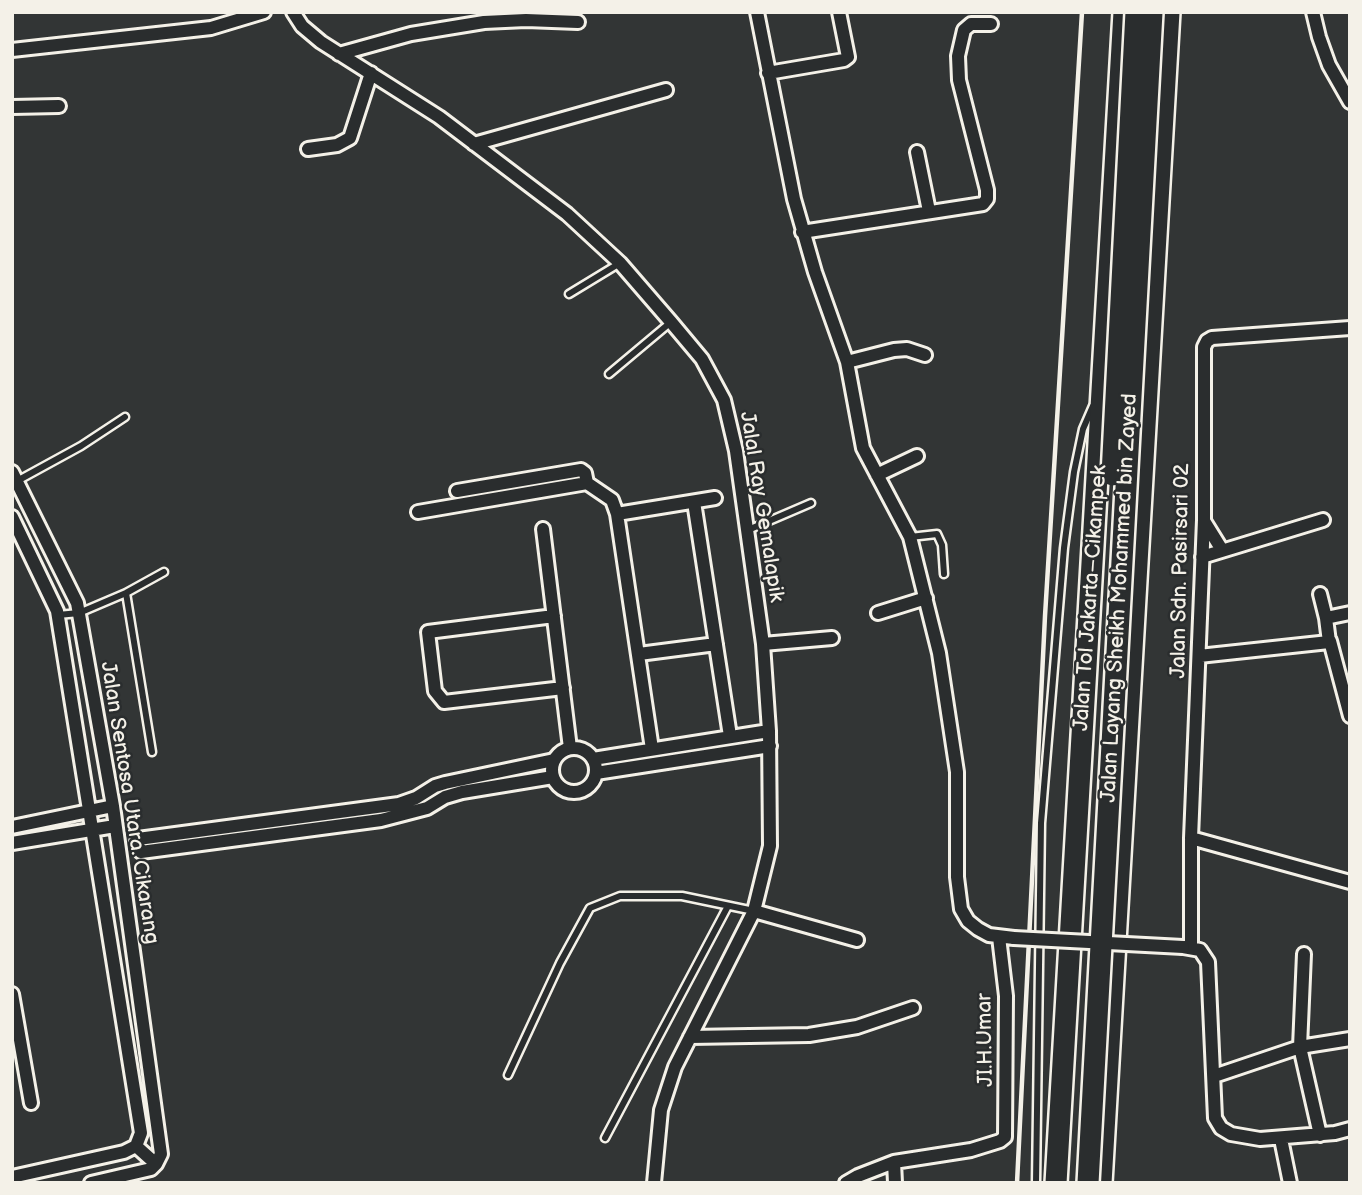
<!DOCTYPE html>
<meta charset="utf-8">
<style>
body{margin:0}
#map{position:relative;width:1362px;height:1195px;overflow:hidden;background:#323535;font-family:"Balsamiq Sans",sans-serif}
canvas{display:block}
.frame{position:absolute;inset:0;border:14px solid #f4f1e8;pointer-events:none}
</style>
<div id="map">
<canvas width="1362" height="1195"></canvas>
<div class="frame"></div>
</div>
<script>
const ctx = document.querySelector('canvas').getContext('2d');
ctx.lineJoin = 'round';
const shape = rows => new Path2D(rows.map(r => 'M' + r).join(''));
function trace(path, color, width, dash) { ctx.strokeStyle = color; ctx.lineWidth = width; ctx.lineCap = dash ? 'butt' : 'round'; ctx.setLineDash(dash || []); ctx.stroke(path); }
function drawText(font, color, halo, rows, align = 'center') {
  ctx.font = font + ' "Balsamiq Sans",sans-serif'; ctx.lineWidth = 5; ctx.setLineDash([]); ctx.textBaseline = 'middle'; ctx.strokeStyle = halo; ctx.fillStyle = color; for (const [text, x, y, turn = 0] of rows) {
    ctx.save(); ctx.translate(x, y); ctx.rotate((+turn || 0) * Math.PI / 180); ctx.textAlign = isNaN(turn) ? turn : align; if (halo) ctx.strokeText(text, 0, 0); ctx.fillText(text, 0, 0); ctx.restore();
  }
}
const lane = shape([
 [569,294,620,263],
 [609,374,671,322],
 [17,481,81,446,125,417],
 [748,530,811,503],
 [910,537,937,534,942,545,944,574],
 [126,593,152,752],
 [58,615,79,613,126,593,164,572],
 [508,1075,560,963,590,908,620,896,682,896,754,911],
 [605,1138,728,906],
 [1036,1183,1041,823,1064,548,1074,472,1083,429,1093,406]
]);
const street = shape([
 [293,12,302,26,321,42,439,117,567,214,620,263,671,322,702,359,724,400,736,451,763,644,769,731,770,846,754,911,675,1067,661,1110,654,1183],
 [757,12,794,199,815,272,847,362,863,448,910,537,939,653,957,772,957,877,961,909,968,921,978,929,989,935,1014,938],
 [1313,12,1319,37,1329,65,1350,102],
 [12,50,211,28,264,12],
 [339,54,411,34,484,22,526,20,578,22],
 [768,73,844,60,848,57,839,12],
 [12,107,59,106],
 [474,144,666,90],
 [308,149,337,145,350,138,371,73],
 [917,152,929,211],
 [802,232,983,204,987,199,987,190,959,80,958,56,964,30,971,24,991,24],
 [847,362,894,350,907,349,925,355],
 [12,472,77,603,113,806,161,1154,156,1164,151,1169,91,1183],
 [877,475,917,456],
 [457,491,581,470,585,473,587,483],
 [694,502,730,736],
 [418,512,587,483,612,500,617,514,652,749],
 [617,514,715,498],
 [12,517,57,611,141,1133,136,1146,124,1152,12,1177],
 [1204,521,1222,550],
 [543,529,570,748],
 [1202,557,1323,520],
 [1320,594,1326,618],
 [878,613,926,598],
 [554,616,428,632,435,691,444,702,563,688],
 [1330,641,1350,716],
 [763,644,832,638],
 [639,654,716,644],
 [1199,656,1329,642,1326,618,1350,613],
 '552 770a22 22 0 1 1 44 0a22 22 0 1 1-44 0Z',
 [593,759,769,731],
 [596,773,770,746],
 [553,777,462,792,445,797,427,808,381,820,141,852,137,842,138,839,399,804,416,798,435,786,445,783,554,760],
 [12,827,113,806],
 [1191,838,1350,882],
 [12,843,115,826],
 [754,911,857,940],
 [1183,947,1200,950,1208,962,1215,1118,1221,1128,1231,1134,1260,1139,1335,1133,1350,1129],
 [1191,947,1191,838,1204,520,1204,347,1207,341,1212,338,1350,328],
 [1304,954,1300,1047,1320,1135],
 [12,994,31,1103],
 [690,1037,809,1035,857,1027,913,1008],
 [1214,1076,1300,1047,1350,1039],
 [1281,1139,1290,1183],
 [136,1146,156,1164],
 [894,1162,895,1183],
 [846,1183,858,1176,894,1162,971,1150,1000,1141,1005,1137,1006,996,999,937]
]);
const highway = shape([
 [1056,1183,1124,12],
 [1101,1183,1169,12]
]);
trace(lane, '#f4f1e8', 11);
trace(street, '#f4f1e8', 18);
trace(highway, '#f4f1e8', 26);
trace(lane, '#2a2d2e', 6);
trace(street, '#2a2d2e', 12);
trace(highway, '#2a2d2e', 21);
trace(shape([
 [1017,1183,1045,616,1082,12]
]), '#f4f1e8', 4.5);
const streetBridge = shape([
 [1014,938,1183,947]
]);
const highwayBridge = shape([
 [1112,475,1136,12],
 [1088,1183,1152,12]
]);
trace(streetBridge, '#f4f1e8', 18, []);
trace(highwayBridge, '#f4f1e8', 26, []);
trace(streetBridge, '#2a2d2e', 12);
trace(highwayBridge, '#2a2d2e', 21);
drawText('21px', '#f4f1e8', '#2a2d2e', [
 ["Jalal Ray Gemalapik",761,507,81],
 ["Jalan Sdn. Pasirsari 02",1181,571,-89],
 ["Jalan Tol Jakarta–Cikampek",1091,598,-86],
 ["Jalan Layang Sheikh Mohammed bin Zayed",1120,598,-87],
 ["Jalan Sentosa Utara. Cikarang",129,803,81],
 ["JI.H.Umar",986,1040,-91]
]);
</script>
